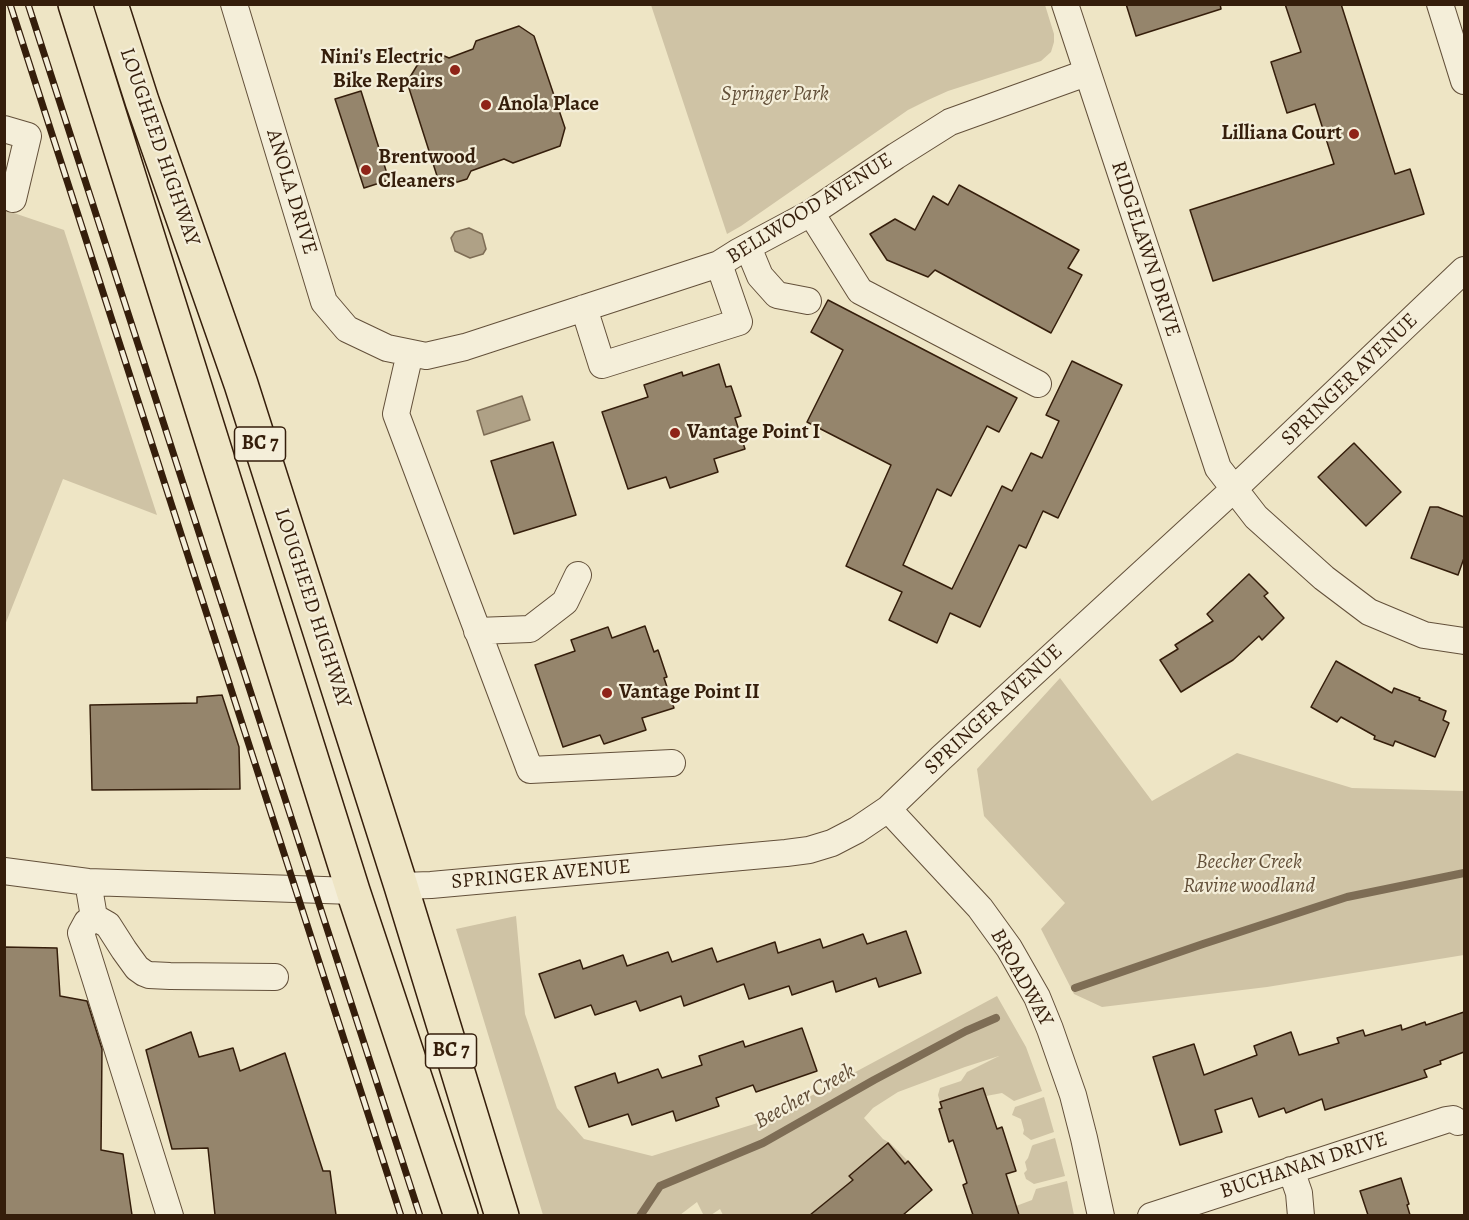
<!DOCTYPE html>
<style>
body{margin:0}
#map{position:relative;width:1469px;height:1220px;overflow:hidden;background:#eee5c5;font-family:Alegreya,serif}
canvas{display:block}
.frame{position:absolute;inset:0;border:6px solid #351e0b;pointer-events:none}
</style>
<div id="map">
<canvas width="1469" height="1220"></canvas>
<div class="frame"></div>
</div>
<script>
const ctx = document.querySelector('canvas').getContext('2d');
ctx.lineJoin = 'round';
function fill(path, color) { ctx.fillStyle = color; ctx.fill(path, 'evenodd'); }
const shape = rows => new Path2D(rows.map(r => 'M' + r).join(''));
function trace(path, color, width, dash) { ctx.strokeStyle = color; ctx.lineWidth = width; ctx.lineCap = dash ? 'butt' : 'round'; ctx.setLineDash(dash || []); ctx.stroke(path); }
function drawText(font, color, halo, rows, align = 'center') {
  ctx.font = font + ' Alegreya,serif'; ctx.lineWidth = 4.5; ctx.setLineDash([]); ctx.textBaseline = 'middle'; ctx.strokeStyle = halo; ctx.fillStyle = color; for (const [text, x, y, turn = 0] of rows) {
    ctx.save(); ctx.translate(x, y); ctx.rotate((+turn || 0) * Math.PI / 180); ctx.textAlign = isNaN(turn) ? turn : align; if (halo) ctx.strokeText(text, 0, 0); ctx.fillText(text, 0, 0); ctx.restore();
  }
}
fill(shape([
 [651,5,1045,5,1054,34,1054,42,1051,52,1041,61,948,91,928,100,908,110,741,226,727,234],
 [5,210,64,230,157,515,63,479,5,625],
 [1060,678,1152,801,1237,753,1352,788,1464,791,1464,955,1267,987,1102,1007,1074,994,1041,929,1065,903,984,816,977,769],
 [516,916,525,1014,557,1108,584,1139,652,1156,764,1121,997,996,1026,1047,1042,1091,1014,1101,1002,1093,986,1096,983,1088,940,1102,938,1095,940,1088,961,1081,967,1072,999,1056,965,1067,898,1092,873,1108,864,1118,883,1139,890,1143,908,1161,905,1164,888,1144,850,1176,853,1180,810,1215,723,1215,720,1209,711,1215,705,1215,703,1214,697,1202,680,1215,543,1215,456,929],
 [1044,1097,1054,1132,1031,1140,1023,1134,1024,1130,1021,1119,1012,1115,1015,1107],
 [1055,1138,1065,1176,1034,1184,1026,1179,1024,1173,1027,1170,1025,1162,1028,1158,1032,1146,1033,1145],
 [1067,1181,1074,1215,1019,1215,1016,1206,1032,1200,1036,1189]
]), '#cfc3a5');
const water = shape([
 [469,228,482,234,486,249,483,254,470,258,455,251,451,238,455,232,469,228],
 [522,396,530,420,484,435,477,411,522,396]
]);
fill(water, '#afa186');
trace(water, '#7e6d55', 1.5);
trace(shape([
 [1075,988,1203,944,1347,897,1464,873],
 [640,1216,660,1186,763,1143,874,1080,966,1031,996,1018]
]), '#7e6d55', 8);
const building = shape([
 [1126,4,1220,4,1221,9,1136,36,1126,4],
 [1285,4,1341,4,1395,174,1410,169,1424,214,1213,281,1190,210,1334,164,1315,104,1287,113,1271,62,1301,52,1285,4],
 [519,26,534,36,565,128,560,146,513,163,504,159,471,171,467,179,451,184,438,179,407,82,418,64,442,55,449,58,473,49,476,41,519,26],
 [361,91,389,180,364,188,335,99,361,91],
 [959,185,1079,250,1068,268,1082,275,1051,333,935,270,928,277,887,260,870,234,895,219,915,230,933,196,948,205,959,185],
 [828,300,1017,398,999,432,987,426,951,496,937,489,903,565,952,589,1002,486,1012,491,1031,453,1042,458,1059,421,1046,415,1072,361,1122,385,1058,518,1043,511,1026,548,1019,545,980,627,950,613,937,643,889,620,902,592,846,566,891,465,807,422,843,350,811,332,828,300],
 [719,364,726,387,731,386,741,416,735,418,745,449,714,459,718,472,670,488,666,477,628,489,602,412,648,397,644,385,682,372,683,376,719,364],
 [553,442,576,515,514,534,491,461,553,442],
 [1354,443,1401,492,1366,526,1318,477,1354,443],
 [1430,507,1438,507,1464,517,1464,558,1458,575,1411,558,1430,507],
 [1249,574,1268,593,1264,596,1284,618,1262,640,1259,636,1233,660,1181,692,1160,660,1178,649,1175,645,1213,621,1207,614,1249,574],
 [645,626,654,652,658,650,667,677,664,678,674,708,642,718,646,730,604,744,600,735,563,747,535,665,575,651,571,640,608,627,612,638,645,626],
 [1336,661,1392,693,1394,688,1420,698,1419,700,1446,711,1443,720,1449,723,1435,757,1395,741,1393,746,1374,739,1375,736,1341,717,1337,722,1311,707,1336,661],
 [222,695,239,747,240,789,92,790,90,705,197,703,197,697,222,695],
 [906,931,921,973,879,987,876,978,836,992,833,981,792,995,789,986,749,999,744,984,684,1006,681,996,640,1011,636,1001,595,1015,591,1005,555,1018,539,974,580,960,583,969,623,955,627,966,668,952,672,962,712,948,717,962,775,942,778,953,820,939,823,948,863,934,867,944,906,931],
 [4,947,57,948,60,996,87,1001,102,1049,101,1150,123,1154,132,1215,4,1215,4,947],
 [1464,1012,1464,1052,1440,1061,1441,1064,1424,1070,1427,1077,1325,1110,1322,1099,1286,1113,1284,1108,1259,1117,1252,1098,1215,1110,1222,1132,1180,1145,1153,1057,1194,1044,1204,1075,1257,1055,1254,1046,1291,1032,1299,1055,1339,1043,1337,1038,1363,1030,1365,1036,1401,1025,1402,1030,1425,1022,1426,1025,1464,1012],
 [802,1028,817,1071,756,1092,753,1085,716,1098,719,1106,676,1121,673,1111,632,1125,628,1114,589,1127,575,1087,615,1073,618,1083,658,1069,662,1078,702,1065,699,1056,743,1041,745,1047,802,1028],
 [191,1032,199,1057,233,1048,240,1071,285,1053,323,1171,330,1171,336,1215,215,1215,208,1148,172,1149,146,1050,191,1032],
 [983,1088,997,1129,1002,1127,1016,1171,1006,1174,1019,1215,973,1215,963,1185,967,1183,953,1140,949,1142,939,1109,942,1108,940,1102,983,1088],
 [888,1143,905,1164,908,1161,932,1190,903,1215,810,1215,853,1180,849,1176,888,1143],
 [1401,1178,1409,1204,1407,1205,1410,1215,1368,1215,1360,1191,1401,1178]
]);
fill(building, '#95856c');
trace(building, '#351e0b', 1.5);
const minor = shape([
 [234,4,324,302,347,329,387,348,426,356,465,347,719,264,738,252,811,213,896,156,950,122,1086,73],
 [1065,4,1218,468,1256,517,1324,578,1369,612,1424,635,1464,641],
 [1440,4,1464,81],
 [4,129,28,136,13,199],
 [811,213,860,291,1038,384],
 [748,247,760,276,777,295,808,301],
 [584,308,602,365,739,322,719,264],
 [410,353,396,414,530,770,672,763],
 [477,631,530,629,565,602,578,575],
 [888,809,980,908,1009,948,1037,997,1050,1029,1073,1095,1084,1138,1101,1216],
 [4,871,88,882,353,891],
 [88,882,94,917,87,922,81,933,170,1216],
 [401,886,431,885,786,853,809,850,832,843,857,830,888,809,941,758,1234,489,1464,270],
 [94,917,108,925,124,950,137,968,144,973,149,975,170,976,275,977],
 [1291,1170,1299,1193,1301,1216],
 [1151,1216,1446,1120,1453,1119,1458,1122]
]);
const major = shape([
 [75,4,353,891,461,1216],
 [111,4,142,101,241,384,401,886,502,1216]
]);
trace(minor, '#63503a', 28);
trace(major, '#351e0b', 36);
trace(minor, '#f4eed9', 26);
trace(major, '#eee5c5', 33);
const rail = shape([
 [10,4,401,1216],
 [28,4,420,1216]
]);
trace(rail, '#351e0b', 7);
trace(rail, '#f4eed9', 4.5, [14]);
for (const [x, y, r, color] of [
 [455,70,6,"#8f2418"],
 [486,105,6,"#8f2418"],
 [1354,134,6,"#8f2418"],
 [366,170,6,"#8f2418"],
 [675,433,6,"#8f2418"],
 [607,693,6,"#8f2418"]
]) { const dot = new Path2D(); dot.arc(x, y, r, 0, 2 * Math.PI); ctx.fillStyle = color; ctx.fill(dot); trace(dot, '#f4eed9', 2); }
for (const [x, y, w] of [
 [260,444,51],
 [451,1051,51]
]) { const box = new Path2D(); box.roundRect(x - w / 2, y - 17, w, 34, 4.5); ctx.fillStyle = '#f4eed9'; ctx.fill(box); trace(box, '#351e0b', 1.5); }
drawText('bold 20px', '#351e0b', null, [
 ["BC 7",260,444],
 ["BC 7",451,1051]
]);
drawText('bold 21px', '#351e0b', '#f4eed9', [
 ["Nini's Electric",443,58,"right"],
 ["Bike Repairs",443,82,"right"],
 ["Anola Place",498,105],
 ["Lilliana Court",1342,134,"right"],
 ["Brentwood",378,158],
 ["Cleaners",378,182],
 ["Vantage Point I",687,433],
 ["Vantage Point II",619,693]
], 'left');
drawText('italic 21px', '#635039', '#f4eed9', [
 ["Springer Park",775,95],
 ["Beecher Creek",1249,863],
 ["Ravine woodland",1249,887]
]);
drawText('21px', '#351e0b', '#f4eed9', [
 ["LOUGHEED HIGHWAY",159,147,71],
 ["ANOLA DRIVE",291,192,73],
 ["BELLWOOD AVENUE",810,209,-32],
 ["RIDGELAWN DRIVE",1145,249,72],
 ["SPRINGER AVENUE",1350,380,-44],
 ["LOUGHEED HIGHWAY",312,608,72],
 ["SPRINGER AVENUE",994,710,-43],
 ["SPRINGER AVENUE",541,875,-5],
 ["BROADWAY",1021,978,61],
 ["BUCHANAN DRIVE",1304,1166,-18]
]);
drawText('italic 22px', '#604c36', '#f4eed9', [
 ["Beecher Creek",805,1097,-29]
]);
</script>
